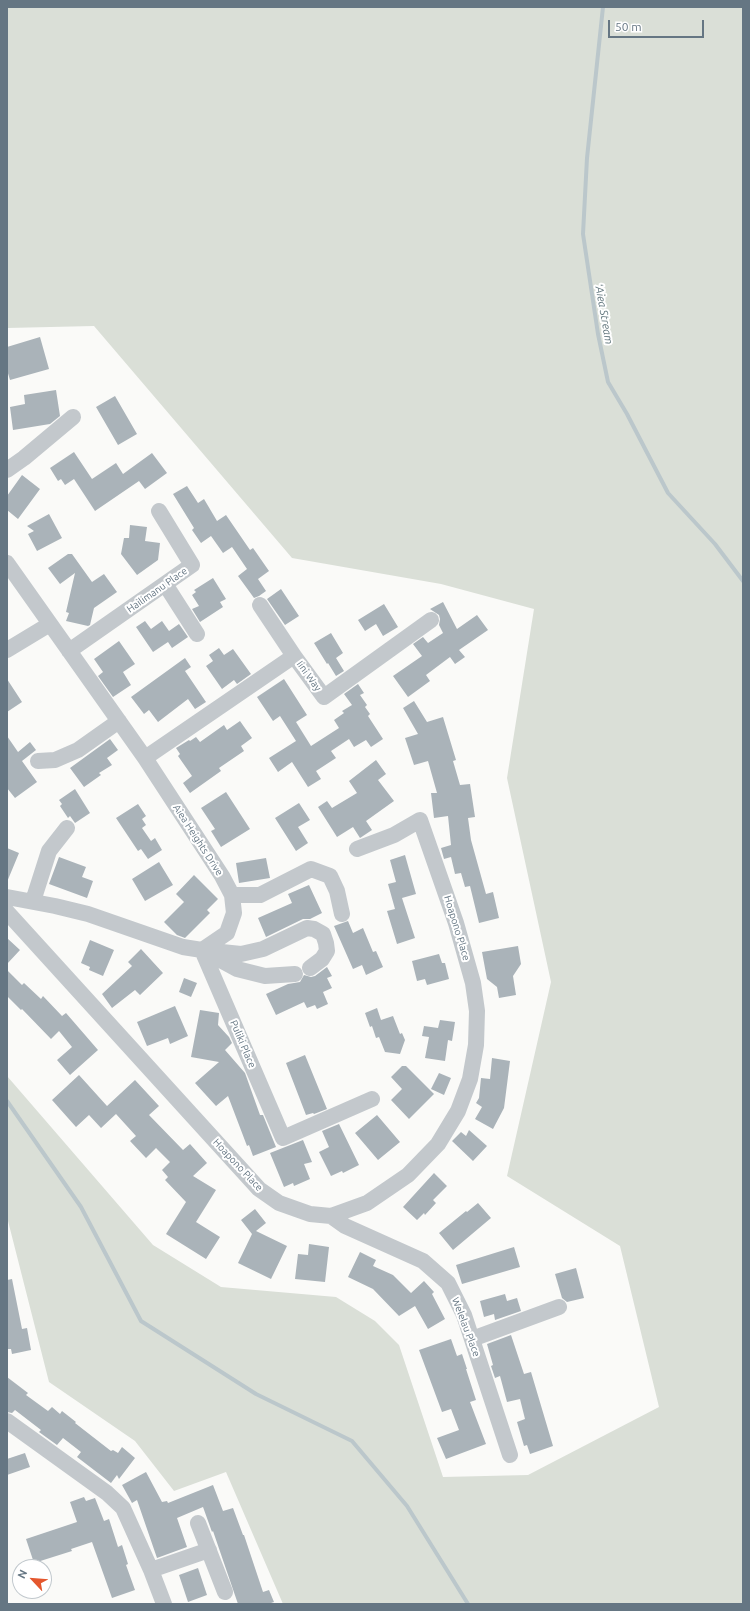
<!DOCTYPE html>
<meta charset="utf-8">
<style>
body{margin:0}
#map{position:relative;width:750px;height:1611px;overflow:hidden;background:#fafaf8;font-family:Ubuntu,sans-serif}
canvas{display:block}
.frame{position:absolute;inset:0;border:8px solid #657683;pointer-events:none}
.north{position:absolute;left:12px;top:1559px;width:40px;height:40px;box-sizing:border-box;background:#fff;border:1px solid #c1c8cd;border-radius:50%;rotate:296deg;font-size:11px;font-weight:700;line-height:16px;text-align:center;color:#657683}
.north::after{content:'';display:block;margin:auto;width:14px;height:18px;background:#e4572e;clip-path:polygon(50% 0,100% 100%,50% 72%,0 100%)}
.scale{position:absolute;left:608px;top:20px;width:96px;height:18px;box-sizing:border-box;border:2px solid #657683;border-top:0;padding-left:5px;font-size:12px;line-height:14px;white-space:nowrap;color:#657683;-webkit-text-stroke:3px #fff;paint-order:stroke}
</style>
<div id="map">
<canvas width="750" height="1611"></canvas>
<div class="frame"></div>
<div class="north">N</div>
<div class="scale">50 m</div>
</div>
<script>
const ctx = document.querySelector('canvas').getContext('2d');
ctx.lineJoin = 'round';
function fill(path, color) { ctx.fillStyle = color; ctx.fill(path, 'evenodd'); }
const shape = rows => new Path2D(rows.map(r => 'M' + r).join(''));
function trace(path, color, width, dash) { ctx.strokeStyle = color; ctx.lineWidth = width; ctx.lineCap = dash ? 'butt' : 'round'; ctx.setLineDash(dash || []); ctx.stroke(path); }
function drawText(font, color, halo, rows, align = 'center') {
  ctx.font = font + ' Ubuntu,sans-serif'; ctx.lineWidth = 4; ctx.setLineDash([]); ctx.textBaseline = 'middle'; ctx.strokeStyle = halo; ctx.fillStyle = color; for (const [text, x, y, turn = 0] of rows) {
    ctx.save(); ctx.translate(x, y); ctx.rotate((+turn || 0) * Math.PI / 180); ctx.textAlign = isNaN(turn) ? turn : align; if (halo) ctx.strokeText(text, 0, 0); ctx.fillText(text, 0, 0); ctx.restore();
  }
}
fill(shape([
 [7,7,743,7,743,1604,283,1604,226,1472,174,1491,135,1441,49,1382,7,1217,7,1076,153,1245,221,1287,336,1297,375,1321,399,1345,443,1477,528,1475,659,1407,620,1246,507,1176,551,982,507,778,534,609,441,584,292,558,94,326,7,328]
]), '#dadfd7');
trace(shape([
 [603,7,587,158,583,234,598,334,608,382,627,414,668,493,715,544,743,581],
 [7,1101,81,1207,141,1321,256,1394,352,1441,407,1506,468,1604]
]), '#bbc7cb', 4);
fill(shape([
 [40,337,49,369,10,380,7,370,7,347],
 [56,390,60,416,50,424,13,430,10,407,25,404,24,395],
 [115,396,137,434,118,445,96,407],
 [74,452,92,479,116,463,123,474,152,453,167,473,145,489,139,481,95,511,74,479,65,485,61,479,58,481,50,468],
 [22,475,40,489,18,519,7,510,7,496],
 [187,486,198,503,204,499,217,521,226,515,250,550,253,548,269,571,258,579,266,591,259,596,254,598,238,576,247,569,232,547,223,553,211,536,201,543,192,530,194,528,173,494],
 [49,514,62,538,37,551,28,534,34,531,27,526],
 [130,525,147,527,145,541,160,543,158,560,137,575,121,554,124,538,129,538],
 [68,554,72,554,92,582,104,574,117,592,94,608,90,625,88,626,66,621,69,613,66,612,75,573,60,584,48,568],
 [213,578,226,599,220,602,223,607,200,622,192,609,199,606,192,595,196,592,194,590],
 [281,589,299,616,285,625,267,599],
 [443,602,457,629,477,615,488,630,459,650,465,657,455,664,450,657,426,675,430,681,408,697,393,676,422,656,413,644,423,637,428,643,443,633,439,625,440,619,439,615,430,609],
 [384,604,398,627,383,636,376,624,365,631,358,620],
 [145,621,151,629,162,621,169,631,179,624,188,637,172,648,168,642,153,652,136,627],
 [331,633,343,653,336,658,344,671,336,676,328,663,327,664,314,643],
 [119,641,135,664,123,672,131,685,113,697,98,676,103,672,94,659],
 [219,648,224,655,233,649,251,674,237,684,234,680,222,689,206,666,213,661,209,655],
 [185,658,191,667,185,671,206,702,195,709,188,699,158,722,149,710,144,714,131,697],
 [7,679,22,702,7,712],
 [284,679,307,715,296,722,311,746,339,728,334,720,344,713,342,711,352,705,344,694,358,684,364,693,360,695,367,705,365,707,370,714,368,716,383,739,371,747,366,740,354,747,349,739,331,751,336,758,316,771,321,779,308,787,292,762,278,772,269,758,296,741,280,716,273,721,257,697],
 [414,701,427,722,443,717,456,760,453,761,460,785,470,784,475,817,468,818,471,840,486,894,493,892,499,918,479,923,470,886,465,887,461,873,455,874,451,857,444,859,441,848,451,845,448,816,434,818,431,793,437,793,428,761,414,765,405,738,418,734,403,708],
 [240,721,252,738,241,746,244,751,219,768,221,771,190,793,183,783,192,776,178,756,180,754,176,748,189,740,190,741,196,737,200,742,224,725,227,730],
 [7,736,18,752,30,742,36,750,22,761,37,782,15,798,7,788],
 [110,739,118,750,107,758,112,765,99,773,101,775,84,787,70,768],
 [376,760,386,774,378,780,394,801,366,821,372,830,360,838,353,827,337,837,318,807,327,801,332,808,357,793,349,781],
 [75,789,90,813,75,823,70,816,68,818,60,806,62,804,59,800],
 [226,792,250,829,221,847,211,831,215,829,201,808],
 [299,803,310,820,298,827,308,843,296,851,275,818],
 [138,804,146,816,142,819,146,825,142,828,151,841,155,838,162,850,148,859,141,849,138,851,116,818],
 [7,848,19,853,7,882],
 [405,855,416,894,402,898,415,938,397,944,387,911,395,909,388,884,396,882,390,860],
 [59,857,86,867,82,877,93,881,87,898,49,884],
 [266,858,270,878,239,883,236,863],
 [159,862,173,885,145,901,132,879],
 [194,875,218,899,207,910,210,913,185,938,177,935,164,922,184,902,176,894],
 [309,885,322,913,310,919,303,919,266,937,258,918,292,903,288,894],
 [348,921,353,933,363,928,373,952,376,951,383,967,366,975,362,965,353,969,334,926],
 [7,938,20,950,7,964],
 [90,940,114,950,103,976,89,970,90,967,81,963],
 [518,946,521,964,513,976,516,995,499,998,497,987,487,979,482,952],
 [141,949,163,973,140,995,135,990,112,1008,102,994,132,966,128,962],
 [439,954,442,963,445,963,449,979,427,985,425,979,417,981,412,961],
 [327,967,332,976,327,978,332,988,323,992,328,1004,317,1009,315,1005,307,1008,304,1002,276,1015,266,994,288,984,300,982,304,975,311,977,315,976],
 [7,970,22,985,24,983,41,999,43,996,62,1016,66,1013,98,1050,70,1075,57,1060,72,1047,59,1031,51,1039,22,1009,21,1010,7,996],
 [184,978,197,983,191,997,179,992],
 [175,1006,188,1036,170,1044,168,1038,147,1046,137,1022],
 [377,1008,381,1020,393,1016,400,1034,402,1033,405,1040,400,1054,385,1052,379,1037,376,1038,372,1026,370,1027,365,1013],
 [200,1010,219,1013,218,1025,229,1037,232,1043,225,1050,245,1073,260,1115,263,1115,276,1147,253,1156,249,1145,247,1146,228,1096,216,1106,195,1083,219,1062,191,1057],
 [440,1020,455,1022,452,1041,448,1040,445,1061,425,1058,429,1037,422,1036,424,1026,438,1028],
 [305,1055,327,1109,314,1114,313,1113,306,1115,286,1063],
 [492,1058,510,1061,504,1108,493,1129,475,1119,482,1107,476,1103,479,1098,481,1078,490,1079],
 [402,1066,406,1066,434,1094,409,1119,391,1100,402,1089,391,1077],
 [439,1073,451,1078,444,1095,431,1089],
 [79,1075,107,1106,135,1080,159,1106,149,1115,183,1150,190,1144,207,1163,193,1176,216,1190,196,1222,220,1237,206,1259,166,1234,186,1202,165,1180,168,1177,162,1170,170,1162,156,1148,146,1158,130,1141,136,1136,116,1114,101,1128,89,1115,76,1127,52,1100],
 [377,1115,400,1142,378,1160,355,1133],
 [339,1124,359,1165,343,1173,342,1171,331,1176,319,1152,329,1147,322,1131],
 [469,1130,487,1146,473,1161,452,1141,461,1132,466,1136],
 [303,1140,312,1162,304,1164,310,1179,294,1186,293,1183,284,1187,270,1153],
 [434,1173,447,1186,433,1200,436,1203,425,1215,424,1213,417,1220,403,1207],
 [478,1203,491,1218,453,1250,439,1233,466,1211,467,1212],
 [255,1209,266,1223,256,1231,287,1246,271,1279,238,1263,252,1234,241,1220],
 [309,1244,329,1247,325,1282,295,1279,298,1254,308,1255],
 [514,1247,520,1267,462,1284,456,1265],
 [360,1252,376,1260,373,1266,393,1275,411,1293,424,1281,434,1292,432,1294,445,1319,428,1329,415,1306,399,1316,373,1289,348,1277],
 [576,1268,584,1298,567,1302,562,1298,555,1274],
 [12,1279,22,1329,27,1328,31,1350,12,1354,11,1349,7,1349,7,1280],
 [505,1294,507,1301,517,1298,521,1311,495,1320,494,1314,484,1317,480,1301],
 [511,1335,524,1374,531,1372,553,1446,530,1454,527,1445,524,1446,517,1422,525,1419,520,1399,507,1402,500,1376,495,1378,491,1366,493,1365,487,1344],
 [451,1339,457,1356,462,1354,467,1369,466,1369,476,1400,470,1402,486,1444,446,1459,437,1438,459,1430,451,1409,442,1412,419,1350],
 [7,1377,28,1393,26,1395,48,1411,52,1407,60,1414,62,1411,76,1422,75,1423,111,1451,113,1450,118,1453,122,1447,135,1458,119,1479,117,1475,111,1483,77,1457,81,1452,63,1438,57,1445,39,1432,41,1430,15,1410,12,1413,7,1412],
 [25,1453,30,1467,7,1475,7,1459],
 [146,1472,162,1502,167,1501,168,1503,213,1485,223,1511,233,1508,243,1535,244,1535,263,1592,269,1590,274,1602,268,1604,238,1604,213,1531,212,1532,203,1507,177,1518,187,1547,157,1558,137,1500,132,1503,122,1485],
 [84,1497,86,1501,95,1498,104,1521,109,1519,118,1547,122,1545,128,1564,126,1565,135,1590,112,1598,92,1542,71,1549,72,1551,34,1563,26,1539,77,1522,70,1502],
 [198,1568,207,1595,188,1602,179,1575]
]), '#aab3b9');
trace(shape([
 [7,470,24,458,73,417],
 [7,563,145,758,222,876,232,895,234,913,227,933,202,950,183,947,88,914,55,906,7,897],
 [165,584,197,634],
 [260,605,294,656],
 [7,650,50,624],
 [69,651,192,565,159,511],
 [145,758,294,656,324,697,431,620],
 [38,761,55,760,78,750,119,721],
 [232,895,260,895,311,869,330,876,337,891,342,914],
 [33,901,49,851,67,828],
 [7,912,259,1189,279,1203,310,1214,331,1216,367,1203,408,1175,438,1144,458,1111,470,1079,476,1045,477,1011,473,983,456,923,420,820,394,835,357,849],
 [202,950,283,1138,372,1099],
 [295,974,265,976,237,969,202,950,241,954,263,949,307,928,314,929,323,934,326,943,327,951,322,959,310,968],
 [331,1216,345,1226,423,1261,448,1283,464,1315,510,1455],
 [472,1339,559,1307],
 [7,1421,107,1493,123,1508,151,1570,209,1550],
 [198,1523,225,1592],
 [151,1570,164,1604]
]), '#c3c8cc', 16);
drawText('10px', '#657683', '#fff', [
 ["Hailimanu Place",157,590,-35],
 ["Iini Way",309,676,54],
 ["Aiea Heights Drive",198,840,57],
 ["Hoapono Place",457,928,73],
 ["Puliki Place",243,1044,67],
 ["Hoapono Place",238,1165,47],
 ["Welelau Place",466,1327,69]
]);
drawText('italic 11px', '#60757c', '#fff', [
 ["ʻAiea Stream",604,314,80]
]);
</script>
